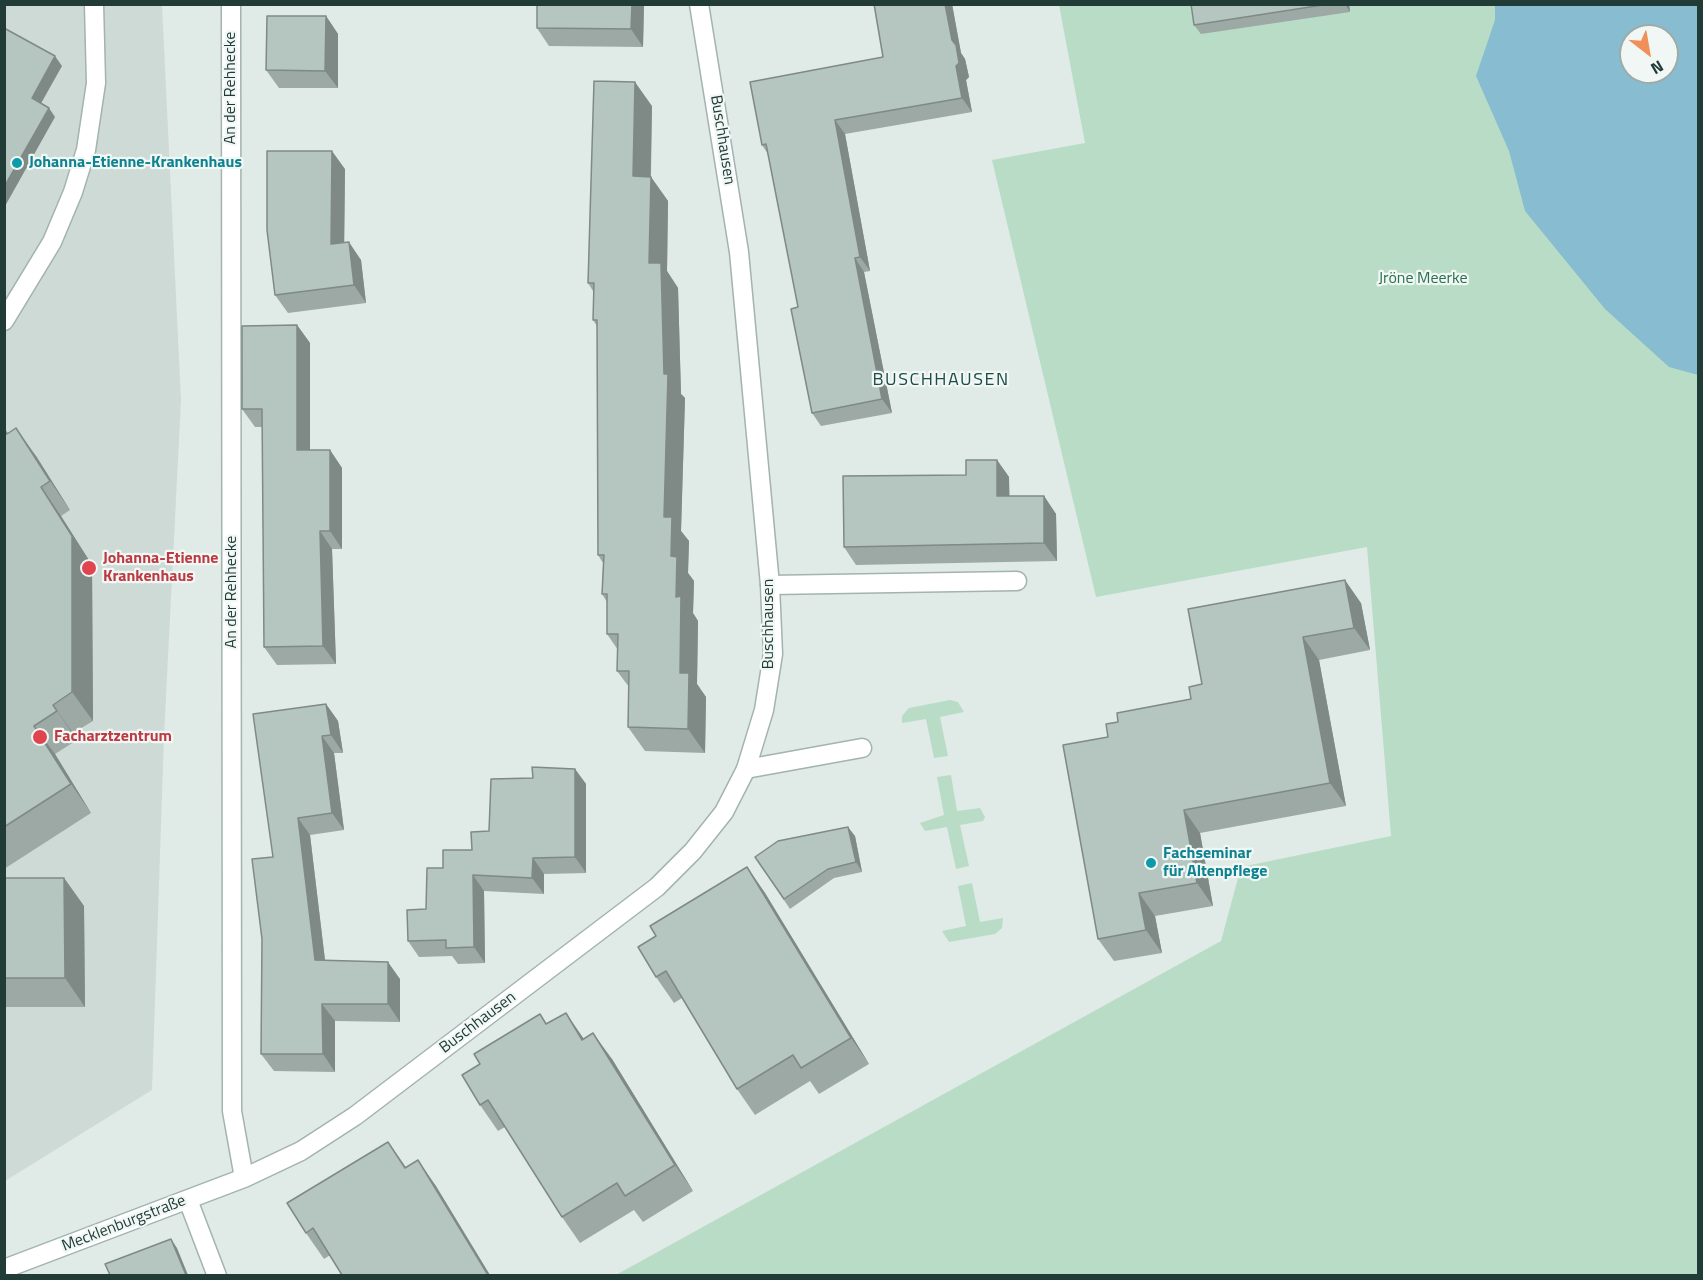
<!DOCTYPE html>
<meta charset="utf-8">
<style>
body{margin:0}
#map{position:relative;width:1703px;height:1280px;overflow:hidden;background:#e0ebe7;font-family:"Titillium Web",sans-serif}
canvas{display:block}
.frame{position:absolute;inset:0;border:6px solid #213b37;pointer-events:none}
.north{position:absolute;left:1619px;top:24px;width:60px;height:60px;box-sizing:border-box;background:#f0f7f5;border:2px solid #9daca9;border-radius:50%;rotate:149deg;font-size:16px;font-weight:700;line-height:24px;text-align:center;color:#213b37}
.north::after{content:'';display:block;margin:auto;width:21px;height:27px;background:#f18f58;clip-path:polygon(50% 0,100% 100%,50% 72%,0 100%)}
</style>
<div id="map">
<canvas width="1703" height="1280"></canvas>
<div class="frame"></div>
<div class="north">N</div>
</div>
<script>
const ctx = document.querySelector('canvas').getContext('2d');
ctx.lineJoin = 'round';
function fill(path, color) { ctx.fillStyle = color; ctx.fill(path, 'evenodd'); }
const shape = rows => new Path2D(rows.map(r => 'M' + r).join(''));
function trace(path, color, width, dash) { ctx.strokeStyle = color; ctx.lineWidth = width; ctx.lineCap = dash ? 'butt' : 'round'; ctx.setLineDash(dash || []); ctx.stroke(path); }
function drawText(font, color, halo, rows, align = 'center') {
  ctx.font = font + ' "Titillium Web",sans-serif'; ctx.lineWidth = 4.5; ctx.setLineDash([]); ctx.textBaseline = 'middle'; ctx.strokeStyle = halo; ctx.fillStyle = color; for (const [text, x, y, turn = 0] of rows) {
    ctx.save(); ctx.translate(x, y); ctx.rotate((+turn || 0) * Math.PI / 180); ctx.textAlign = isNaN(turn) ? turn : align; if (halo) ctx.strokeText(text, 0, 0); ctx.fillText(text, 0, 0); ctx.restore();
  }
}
fill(shape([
 [5,5,162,5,181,400,164,736,152,1090,5,1181]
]), '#cedad6');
fill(shape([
 [1059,5,1698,5,1698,1275,614,1276,1221,941,1241,867,1391,836,1367,547,1096,597,992,160,1085,143],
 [1631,36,1667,36,1667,72,1631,72],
 [950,700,958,702,964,712,940,717,948,756,934,758,926,719,902,723,902,716,909,708],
 [951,775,957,811,980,808,985,817,983,821,960,825,969,866,956,869,947,827,925,831,920,823,944,815,937,777],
 [972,883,980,922,1003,918,1002,928,995,934,949,942,942,931,966,926,958,886]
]), '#b8dcc6');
fill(shape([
 [1495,5,1698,5,1698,375,1669,367,1605,309,1525,211,1509,151,1476,76,1495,20],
 [1631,36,1667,36,1667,72,1631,72]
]), '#88bcd0');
const service = shape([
 [4,321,52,242,73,192,86,150,96,83,94,4],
 [770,585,1017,581],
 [746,769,862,748]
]);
const minor = shape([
 [231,4,232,1111,244,1178],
 [188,1200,217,1276],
 [4,1269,244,1178,301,1151,355,1116,657,887,693,851,724,812,746,769,764,710,773,654,770,585,739,252,699,4]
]);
trace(service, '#a3b3af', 21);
trace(minor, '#a3b3af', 21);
trace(service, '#fff', 18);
trace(minor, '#fff', 18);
fill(shape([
 [644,4,643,47,549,46,537,28],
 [874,4,952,4,961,53,965,59,969,77,966,80,972,112,845,134,870,271,864,272,892,413,821,426,812,413,798,307,768,154,762,145,883,57],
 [1191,4,1349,4,1350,12,1201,34,1194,25],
 [326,16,338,34,338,88,279,88,266,70],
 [652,106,651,177,668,201,667,271,678,288,681,394,685,398,681,531,689,541,688,573,694,581,693,613,698,621,697,684,706,697,705,753,645,751,628,727,629,687,617,671,618,650,607,634,607,602,602,594,603,563,598,555,597,326,593,320,593,291,588,283],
 [345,169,344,243,361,260,366,303,288,313,275,295],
 [297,325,310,343,310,450,330,450,342,468,342,549,332,549,336,664,277,665,264,647,262,427,255,427,242,409],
 [4,428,8,433,36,456,70,510,61,516,92,565,93,721,73,733,77,740,55,754,91,813,4,869],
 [997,460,1009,477,1009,496,1044,496,1056,514,1057,561,856,565,844,547,966,475],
 [1361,603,1370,650,1319,660,1346,806,1200,833,1213,906,1155,916,1162,953,1114,961,1098,939,1108,737,1118,722,1191,699,1202,684],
 [326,704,338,721,343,753,334,753,344,830,310,835,325,960,400,979,400,1022,335,1021,335,1072,274,1071,261,1054,262,939,273,857],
 [575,769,586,784,586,873,544,874,544,894,484,891,485,963,458,964,452,956,419,957,408,941,426,909,443,868,472,850,489,831,533,778],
 [855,836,862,872,834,878,790,909,755,857],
 [747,867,765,893,869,1064,819,1094,810,1081,755,1115,737,1089,682,998,674,1003,656,977,656,936],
 [4,878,64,878,84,906,85,1007,4,1007],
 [540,1014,547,1024,584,1039,612,1059,693,1191,643,1222,634,1210,580,1243,562,1217,505,1127,498,1131,480,1105,480,1064],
 [388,1142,406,1167,436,1186,324,1259,306,1233]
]), '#9ca9a5');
fill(shape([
 [632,4,644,4,643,47,631,29],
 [945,4,952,4,961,53,965,59,969,77,966,80,972,112,962,98],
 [1345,4,1349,4,1350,12],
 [326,16,338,34,338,88,325,71],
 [55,56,62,66,39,107,32,98],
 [635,82,652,106,650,201,633,176],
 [49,108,55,117,4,208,4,187],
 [835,120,845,134,870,271,860,257],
 [332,151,345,169,344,262,331,244],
 [651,177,668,201,667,271,678,288,681,394,685,398,681,531,689,541,688,573,694,581,693,613,698,621,697,684,706,697,705,753,688,729,680,673,676,597,671,556,664,517,664,374,649,263],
 [349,242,361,260,366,303,354,285],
 [855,258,864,272,892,413,882,399],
 [297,325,310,343,310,468,297,450],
 [16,428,36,456,70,510,50,481],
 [330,450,342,468,342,549,330,531],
 [997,460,1009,477,1010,514,997,496],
 [41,487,61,516,92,565,93,721,72,692],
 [1044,496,1056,514,1057,561,1044,543],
 [320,531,332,549,336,664,323,646],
 [1345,580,1361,603,1370,650,1354,628],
 [1303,637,1319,660,1346,806,1330,783],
 [326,704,338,721,343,753,331,735],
 [53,705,73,733,77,740,57,711],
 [34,726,55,754,91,813,71,784],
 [322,736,334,753,344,830,332,813],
 [575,769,586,784,586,873,575,857],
 [1184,810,1200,833,1213,906,1197,883],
 [298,818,310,835,327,977,315,960],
 [848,827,855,836,862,872,856,862],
 [533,858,544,874,544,894,532,878],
 [747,867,765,893,869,1064,851,1038],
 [473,875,484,891,485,963,474,947],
 [64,878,84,906,85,1007,65,978],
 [1139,893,1155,916,1162,953,1146,930],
 [388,962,400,979,400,1022,388,1004],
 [322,1004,335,1021,335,1072,323,1054],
 [566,1013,584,1039,582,1040],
 [593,1033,612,1059,693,1191,675,1165],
 [418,1160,436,1186,490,1275,488,1275],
 [171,1239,177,1248,188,1275,186,1275]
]), '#7f8a86');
const building = shape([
 [537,4,632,4,631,29,537,28,537,4],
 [874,4,945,4,952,40,956,45,959,63,956,66,962,98,835,120,860,257,855,258,882,399,812,413,791,309,798,307,766,144,762,145,750,82,883,57,874,4],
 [1191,4,1329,4,1194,25,1191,4],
 [267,16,326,16,325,71,266,70,267,16],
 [4,28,55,56,32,98,49,108,4,187,4,28],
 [594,81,635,82,633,176,651,177,649,263,661,263,664,374,668,374,664,517,672,517,671,556,677,557,676,597,681,596,680,673,689,673,688,729,628,727,629,671,617,671,618,634,607,634,607,594,602,594,604,555,598,555,597,320,593,320,594,283,588,283,594,81],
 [267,151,332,151,331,244,349,242,354,285,275,295,267,230,267,151],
 [297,325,297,450,330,450,330,531,320,531,323,646,264,647,262,409,242,409,242,326,297,325],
 [16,428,50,481,41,487,72,536,72,692,53,705,57,711,34,726,71,784,4,827,4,430,7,434,16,428],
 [966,460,997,460,997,496,1044,496,1044,543,844,547,843,476,966,475,966,460],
 [1345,580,1354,628,1303,637,1330,783,1184,810,1197,883,1139,893,1146,930,1098,939,1063,745,1108,737,1106,724,1118,722,1117,713,1191,699,1189,687,1202,684,1188,609,1345,580],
 [326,704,331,735,322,736,332,813,298,818,315,960,388,962,388,1004,322,1004,323,1054,261,1054,262,939,252,859,273,857,253,714,326,704],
 [532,767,575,769,575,857,533,858,532,878,473,875,474,947,446,948,446,940,408,941,407,910,426,909,427,868,443,868,443,850,472,850,471,832,489,831,491,779,533,778,532,767],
 [848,827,856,862,828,869,784,899,755,857,778,841,848,827],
 [747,867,851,1038,801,1068,793,1055,737,1089,666,971,656,977,638,947,656,936,650,926,747,867],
 [4,878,64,878,65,978,4,978,4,878],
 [566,1013,582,1040,593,1033,675,1165,625,1196,617,1183,562,1217,488,1100,480,1105,462,1075,480,1064,474,1054,540,1014,546,1024,566,1013],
 [388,1142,405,1168,418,1160,488,1275,342,1275,313,1228,306,1233,287,1203,388,1142],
 [171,1239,186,1275,110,1275,105,1264,171,1239]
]);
fill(building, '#b5c5c0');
trace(building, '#7f8a86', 1.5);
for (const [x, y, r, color] of [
 [17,163,6,"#0f9aa8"],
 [89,568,8,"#e0444e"],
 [40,737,8,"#e0444e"],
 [1151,863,6,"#0f9aa8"]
]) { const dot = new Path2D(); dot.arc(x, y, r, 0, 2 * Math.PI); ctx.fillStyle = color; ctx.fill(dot); trace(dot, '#f0f7f5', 2); }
drawText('16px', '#213b37', '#f0f7f5', [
 ["An der Rehhecke",231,88,-90],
 ["Buschhausen",722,140,81],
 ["An der Rehhecke",232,592,-90],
 ["Buschhausen",769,624,-90],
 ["Buschhausen",478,1023,-37],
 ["Mecklenburgstraße",124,1224,-21]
]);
drawText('bold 16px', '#0d838f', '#f0f7f5', [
 ["Johanna-Etienne-Krankenhaus",29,163],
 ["Fachseminar",1163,854],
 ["für Altenpflege",1163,872]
], 'left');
drawText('16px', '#2b714f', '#f0f7f5', [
 ["Jröne Meerke",1423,279]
]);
drawText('bold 16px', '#be3a42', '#f0f7f5', [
 ["Johanna-Etienne",103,559],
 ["Krankenhaus",103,577],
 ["Facharztzentrum",54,737]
], 'left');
ctx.letterSpacing = '1.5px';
drawText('18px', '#1d4c47', '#f0f7f5', [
 ["BUSCHHAUSEN",941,381]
]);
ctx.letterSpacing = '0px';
</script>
